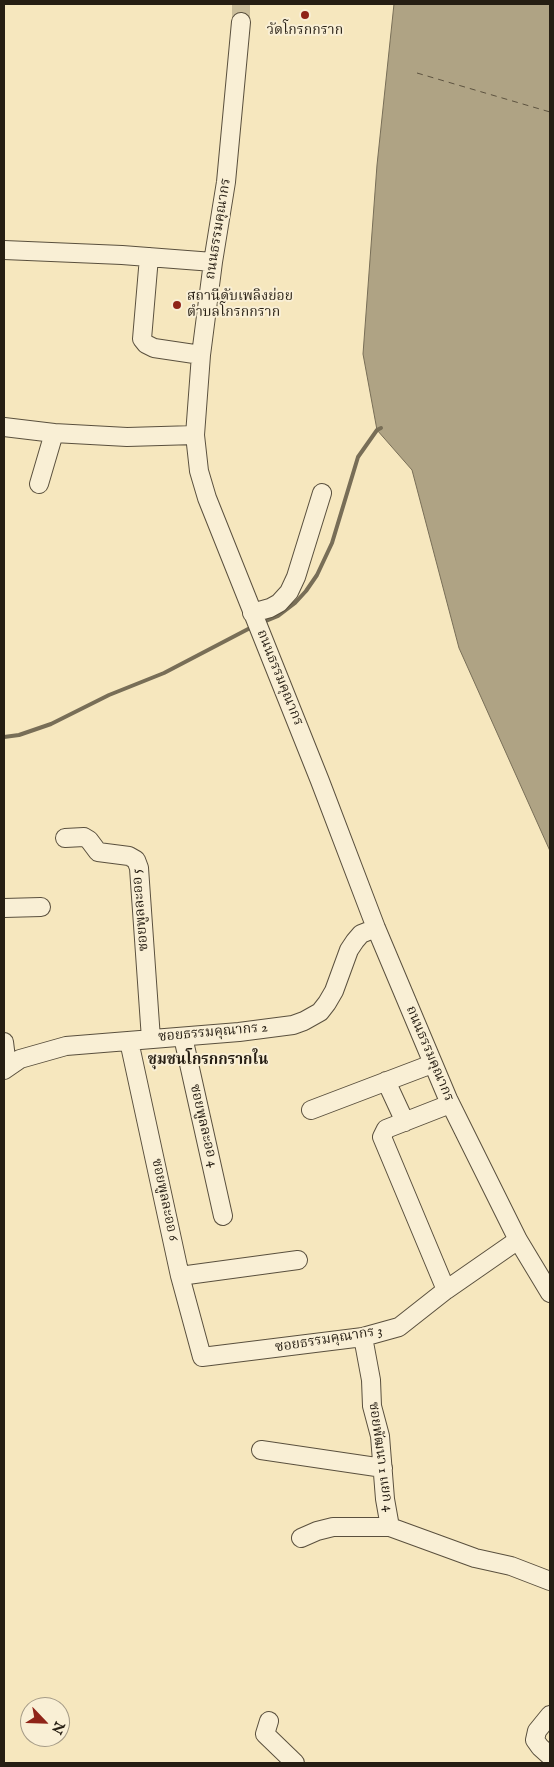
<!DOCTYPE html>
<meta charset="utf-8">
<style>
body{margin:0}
#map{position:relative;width:554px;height:1767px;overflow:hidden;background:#f6e7be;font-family:"IM FELL English",serif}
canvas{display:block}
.frame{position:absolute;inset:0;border:5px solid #261e13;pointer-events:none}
.north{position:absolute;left:20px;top:1697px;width:50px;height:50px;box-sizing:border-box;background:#f9efd5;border:1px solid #a59b87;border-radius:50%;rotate:114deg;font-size:14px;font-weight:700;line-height:20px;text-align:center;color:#261e13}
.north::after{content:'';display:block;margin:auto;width:18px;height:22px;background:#8f2418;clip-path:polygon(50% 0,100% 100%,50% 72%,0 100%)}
</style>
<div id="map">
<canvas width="554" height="1767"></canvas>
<div class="frame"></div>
<div class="north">N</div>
</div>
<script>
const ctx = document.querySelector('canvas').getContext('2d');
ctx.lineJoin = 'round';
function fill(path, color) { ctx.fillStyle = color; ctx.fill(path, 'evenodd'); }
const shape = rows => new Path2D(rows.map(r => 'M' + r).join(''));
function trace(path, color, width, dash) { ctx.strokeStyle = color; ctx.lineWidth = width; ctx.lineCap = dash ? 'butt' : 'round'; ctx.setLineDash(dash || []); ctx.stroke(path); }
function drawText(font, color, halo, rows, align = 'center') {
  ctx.font = font + ' "IM FELL English","Noto Serif Thai",serif'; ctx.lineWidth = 4; ctx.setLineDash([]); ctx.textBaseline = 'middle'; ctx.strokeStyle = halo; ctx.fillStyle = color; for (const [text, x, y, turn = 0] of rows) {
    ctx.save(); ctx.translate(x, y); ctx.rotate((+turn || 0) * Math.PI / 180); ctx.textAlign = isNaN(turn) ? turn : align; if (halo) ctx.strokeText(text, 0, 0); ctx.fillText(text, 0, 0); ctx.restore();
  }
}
const water = shape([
 [394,4,550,4,550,851,459,648,412,470,377,430,363,354,377,165,394,4]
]);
fill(water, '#afa384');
trace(water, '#786e57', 1);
trace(shape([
 [261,623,278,616,295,603,306,591,317,575,332,543,358,457,377,430,381,428],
 [4,737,19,735,51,724,109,695,164,673,252,627]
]), '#786e57', 4);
trace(shape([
 [417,73,550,112]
]), '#5d5340', 1, [6, 5]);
trace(shape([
 [241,22,241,4]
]), '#ccbf9c', 18, [18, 9]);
const minor = shape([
 [241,22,226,182,213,262,201,355,195,435,199,471,207,498,320,781,376,928,448,1099,518,1240,550,1293],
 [4,250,122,255,213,262],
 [149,257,142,339,146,344,154,348,201,355],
 [4,427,54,433],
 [39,484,54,433,127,437,195,435],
 [252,613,270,608,279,603,289,592,296,577,322,493],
 [65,838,84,837,89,840,98,852,129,856,136,860,139,868,151,1039],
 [4,908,41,907],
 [183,1037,223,1216],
 [129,1041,180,1276,202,1357,363,1337,399,1327,446,1290,518,1240],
 [4,1042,6,1058],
 [4,1070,20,1059,66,1046,239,1032,293,1025,304,1021,320,1012,327,1003,334,991,349,950,355,941,361,934,376,928],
 [386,1081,405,1122],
 [311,1110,432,1064],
 [180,1276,298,1260],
 [446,1290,382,1137,386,1129,450,1104],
 [363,1337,371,1380,372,1406,380,1436,385,1499,390,1527,475,1558,511,1566,550,1581],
 [261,1450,383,1468],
 [301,1538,317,1531,333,1527,390,1527],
 [550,1715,537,1731,535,1740,540,1747,550,1756],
 [269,1721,265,1734,295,1763]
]);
trace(minor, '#5a503e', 20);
trace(minor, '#f9efd5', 18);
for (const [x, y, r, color] of [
 [305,15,5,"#8f2418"],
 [177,305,5,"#8f2418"]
]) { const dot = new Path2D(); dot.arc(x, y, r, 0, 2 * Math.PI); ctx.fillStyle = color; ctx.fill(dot); trace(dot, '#f9efd5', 2); }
drawText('14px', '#261e13', '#f9efd5', [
 ["วัดโกรกกราก",305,31],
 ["สถานีดับเพลิงย่อย",187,297,"left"],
 ["ตำบลโกรกกราก",187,313,"left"]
]);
drawText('14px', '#261e13', '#f9efd5', [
 ["ถนนธรรมคุณากร",219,229,-81],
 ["ถนนธรรมคุณากร",279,678,68],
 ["ซอยพูลละออ 5",141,910,-95],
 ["ซอยธรรมคุณากร 2",213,1033,-5],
 ["ถนนธรรมคุณากร",429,1054,67],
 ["ซอยพูลละออ 4",203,1126,77],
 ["ซอยพูลละออ 6",164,1200,78],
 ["ซอยธรรมคุณากร 3",329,1340,-9],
 ["ซอยพัฒนา 1 แยก 4",380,1457,82]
]);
drawText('bold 15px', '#261e13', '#f9efd5', [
 ["ชุมชนโกรกกรากใน",208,1061]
]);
</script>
